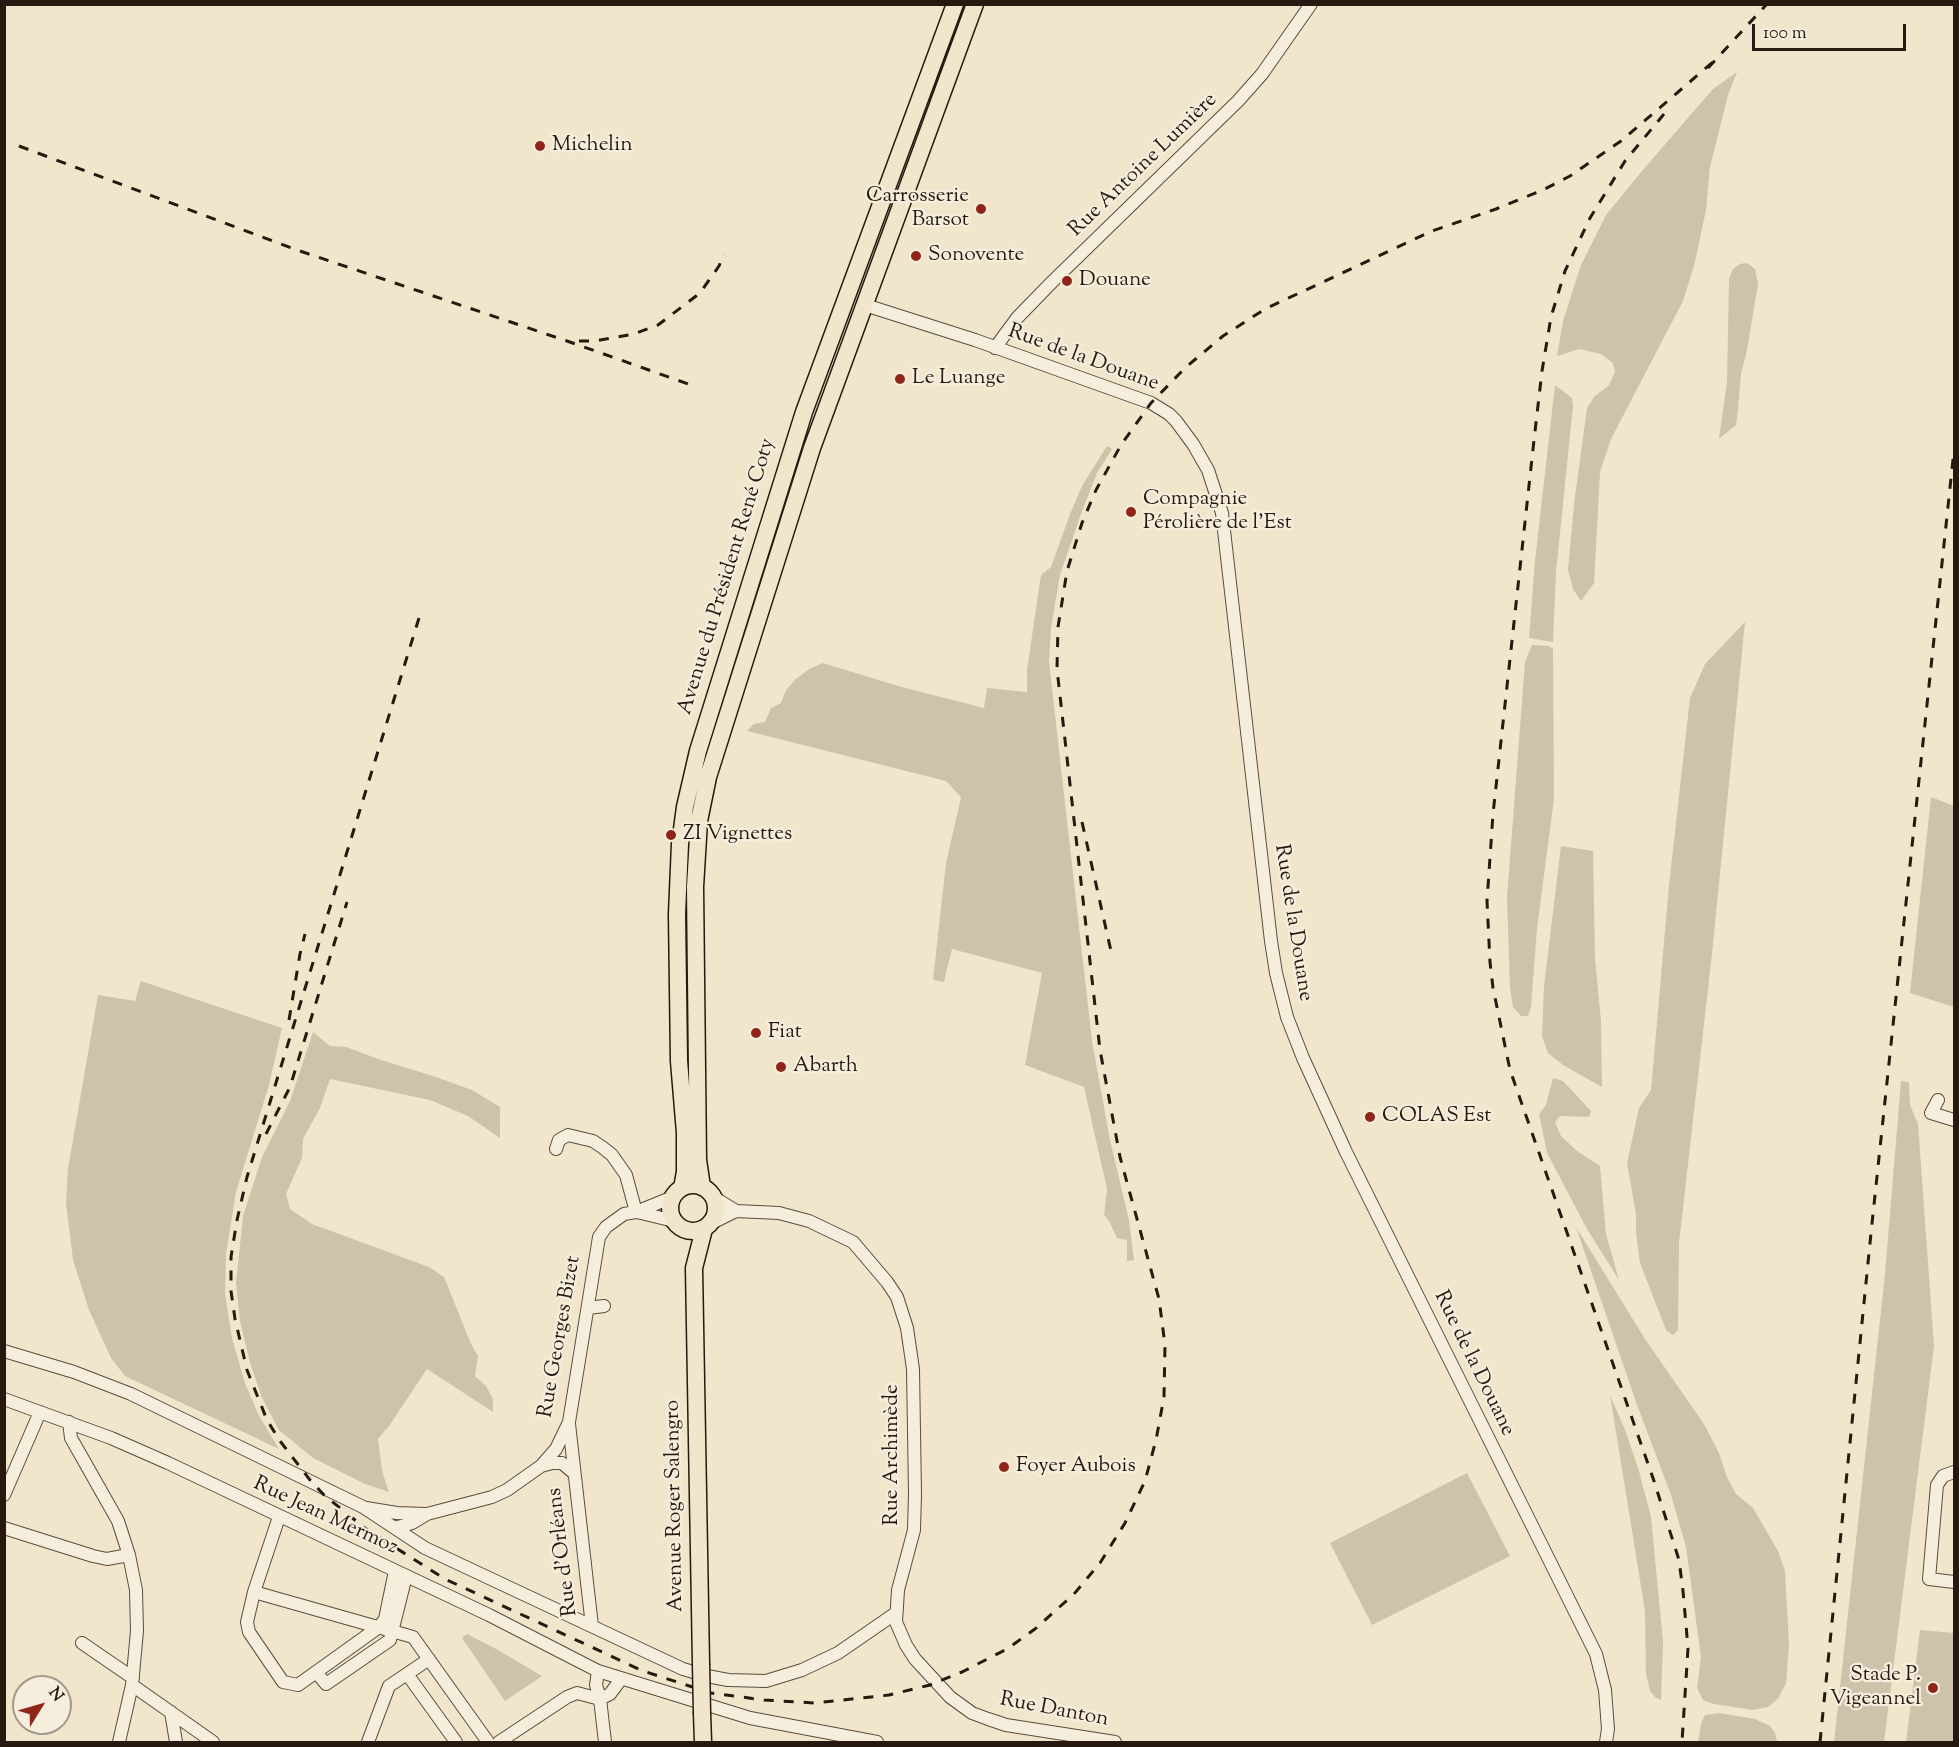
<!DOCTYPE html>
<meta charset="utf-8">
<style>
body{margin:0}
#map{position:relative;width:1959px;height:1747px;overflow:hidden;background:#f1e5cb;font-family:"Sorts Mill Goudy",serif}
canvas{display:block}
.frame{position:absolute;inset:0;border:6px solid #27190f;pointer-events:none}
.north{position:absolute;left:12px;top:1675px;width:60px;height:60px;box-sizing:border-box;background:#f6eedd;border:2px solid #a3998b;border-radius:50%;rotate:53deg;font-size:16px;font-weight:700;line-height:24px;text-align:center;color:#27190f}
.north::after{content:'';display:block;margin:auto;width:21px;height:27px;background:#8f2418;clip-path:polygon(50% 0,100% 100%,50% 72%,0 100%)}
.scale{position:absolute;left:1752px;top:24px;width:154px;height:27px;box-sizing:border-box;border:3px solid #27190f;border-top:0;padding-left:8px;font-size:18px;line-height:21px;white-space:nowrap;color:#27190f;-webkit-text-stroke:4px #f6eedd;paint-order:stroke}
</style>
<div id="map">
<canvas width="1959" height="1747"></canvas>
<div class="frame"></div>
<div class="north">N</div>
<div class="scale">100 m</div>
</div>
<script>
const ctx = document.querySelector('canvas').getContext('2d');
ctx.lineJoin = 'round';
function fill(path, color) { ctx.fillStyle = color; ctx.fill(path, 'evenodd'); }
const shape = rows => new Path2D(rows.map(r => 'M' + r).join(''));
function trace(path, color, width, dash) { ctx.strokeStyle = color; ctx.lineWidth = width; ctx.lineCap = dash ? 'butt' : 'round'; ctx.setLineDash(dash || []); ctx.stroke(path); }
function drawText(font, color, halo, rows, align = 'center') {
  ctx.font = font + ' "Sorts Mill Goudy",serif'; ctx.lineWidth = 4.5; ctx.setLineDash([]); ctx.textBaseline = 'middle'; ctx.strokeStyle = halo; ctx.fillStyle = color; for (const [text, x, y, turn = 0] of rows) {
    ctx.save(); ctx.translate(x, y); ctx.rotate((+turn || 0) * Math.PI / 180); ctx.textAlign = isNaN(turn) ? turn : align; if (halo) ctx.strokeText(text, 0, 0); ctx.fillText(text, 0, 0); ctx.restore();
  }
}
fill(shape([
 [1737,72,1728,95,1710,167,1706,210,1694,266,1683,301,1611,439,1600,472,1594,583,1581,601,1573,589,1568,570,1574,504,1587,408,1594,397,1609,385,1615,372,1613,363,1601,354,1579,349,1557,356,1563,321,1581,265,1606,215,1642,171,1713,89],
 [1747,263,1755,269,1758,284,1747,350,1741,374,1738,409,1736,425,1719,439,1727,382,1729,279,1733,269,1740,264],
 [1555,385,1572,398,1573,406,1556,572,1553,642,1529,638,1535,561],
 [1107,446,1112,449,1097,473,1081,514,1060,575,1051,628,1049,662,1092,1041,1110,1140,1129,1220,1134,1260,1127,1261,1127,1240,1117,1238,1109,1221,1104,1215,1107,1189,1084,1087,1025,1065,1042,973,952,949,944,982,933,980,946,863,961,797,946,781,747,731,754,724,765,722,771,708,781,703,786,690,796,679,809,669,823,663,898,686,984,708,987,688,1027,692,1027,670,1041,575,1051,567,1070,514,1082,486],
 [1745,622,1712,954,1679,1243,1678,1330,1673,1335,1666,1330,1640,1263,1636,1232,1636,1214,1627,1163,1639,1108,1651,1090,1669,885,1690,698,1705,664],
 [1532,645,1549,646,1553,649,1554,799,1537,928,1531,1007,1528,1016,1521,1016,1513,1007,1510,988,1507,897,1525,662],
 [1931,797,1954,806,1954,1007,1910,993],
 [1561,846,1593,851,1595,958,1601,1021,1602,1087,1563,1065,1548,1053,1542,1036,1544,986],
 [141,981,282,1028,269,1085,236,1192,226,1254,225,1294,232,1338,245,1383,258,1414,279,1449,125,1376,111,1358,89,1310,73,1260,66,1203,68,1169,98,995,135,1001],
 [313,1032,330,1046,346,1047,381,1060,433,1076,472,1090,500,1107,500,1138,468,1116,430,1100,330,1079,320,1108,303,1139,302,1158,286,1194,290,1209,312,1224,429,1267,444,1277,471,1344,478,1356,475,1376,486,1386,493,1399,493,1412,427,1369,389,1426,378,1439,382,1471,389,1492,365,1484,313,1458,279,1430,262,1398,250,1363,240,1321,236,1283,243,1216,262,1157,290,1101],
 [1553,1078,1563,1081,1591,1111,1589,1117,1560,1116,1555,1122,1561,1136,1577,1151,1600,1166,1606,1234,1619,1280,1587,1229,1547,1153,1539,1114,1546,1105],
 [1901,1081,1909,1082,1910,1105,1918,1124,1934,1346,1884,1742,1834,1742,1885,1274],
 [1576,1227,1645,1339,1704,1424,1719,1453,1727,1477,1736,1494,1753,1508,1778,1551,1785,1571,1789,1644,1786,1683,1778,1699,1768,1707,1753,1710,1714,1704,1703,1700,1697,1688,1701,1657,1686,1547,1671,1495,1636,1402],
 [1610,1395,1625,1430,1639,1471,1651,1517,1663,1642,1661,1700,1655,1697,1650,1691,1646,1674,1645,1611],
 [1467,1473,1510,1556,1372,1625,1330,1543],
 [1920,1630,1954,1633,1954,1742,1906,1742],
 [467,1634,498,1650,542,1676,505,1701,462,1638],
 [1719,1713,1755,1719,1770,1726,1775,1733,1777,1742,1698,1742,1701,1724,1705,1715]
]), '#cfc2ab');
const minor = shape([
 [865,305,975,340,1151,403,1169,414,1176,421,1193,444,1208,470,1222,513,1271,941,1276,973,1287,1017,1303,1058,1346,1152,1596,1654,1605,1690,1608,1729,1606,1742],
 [995,348,1017,318,1052,282,1238,101,1262,74,1311,4],
 [1938,1100,1931,1113,1954,1120],
 [556,1149,559,1140,568,1135,593,1141,602,1147,612,1155,626,1175,636,1212],
 [713,1197,736,1211,779,1213,809,1221,853,1242,887,1282,897,1297,907,1328,913,1369,915,1494,914,1530,898,1590,896,1622,906,1645,915,1659,950,1697,972,1713,988,1719,1006,1725,1115,1742],
 [637,1212,674,1221],
 [710,1224,736,1211],
 [588,1308,604,1306],
 [4,1351,74,1372,131,1394,363,1507,425,1548,683,1669,707,1676,728,1680,766,1681,802,1670,838,1653,896,1613],
 [4,1399,111,1438,168,1463,489,1615,598,1671,750,1718,877,1742],
 [69,1422,71,1438,118,1521,129,1555,136,1590,137,1631,132,1685,119,1742],
 [569,1424,592,1626],
 [541,1466,552,1463,562,1463,574,1473],
 [1954,1472,1943,1476,1937,1485,1929,1579,1954,1582],
 [4,1495,40,1412],
 [366,1508,397,1513,426,1514],
 [279,1517,254,1592,247,1622,249,1632,283,1682,298,1685,379,1627,385,1619,395,1571],
 [4,1528,93,1556,107,1559,129,1555],
 [395,1528,412,1523,427,1514,492,1497,507,1490,541,1466,556,1449,569,1422,599,1237,606,1227,624,1214,636,1212,673,1197],
 [254,1592,413,1637,488,1742],
 [82,1643,133,1678],
 [429,1659,407,1674,456,1742],
 [598,1671,596,1685,600,1699,605,1742],
 [316,1672,326,1684,390,1640,406,1576],
 [132,1685,213,1742],
 [600,1699,610,1694,621,1679],
 [171,1712,176,1742],
 [368,1742,389,1686,407,1674],
 [499,1742,567,1697,577,1693,600,1699]
]);
const major = shape([
 '670 1208a23 23 0 1 1 46 0a23 23 0 1 1-46 0Z',
 [702,1187,698,1160,695,887,699,821,708,777,812,448,975,4],
 [682,1188,685,1172,685,1133,679,1061,677,914,680,844,685,807,698,751,804,412,955,4],
 [701,1664,694,1268,704,1229],
 [702,1713,703,1742]
]);
trace(minor, '#5a4c3e', 14);
trace(major, '#27190f', 19);
trace(minor, '#f6eedd', 12);
trace(major, '#f1e5cb', 16);
trace(shape([
 [1708,68,1767,4],
 [1664,114,1625,161,1590,218,1565,271,1551,317,1542,371,1534,440,1493,814,1487,901,1490,962,1493,988,1510,1070,1654,1481,1679,1560,1683,1591,1688,1648,1682,1742],
 [19,146,294,249,567,341,694,386],
 [579,341,595,341,634,334,658,325,700,293,719,266,724,254],
 [419,618,247,1177,237,1220,231,1257,231,1291,235,1319,247,1370,267,1420,280,1441,310,1480,324,1495,366,1529,445,1579,643,1671,711,1693,764,1700,815,1703,889,1695,930,1685,962,1672,1007,1649,1035,1629,1074,1594,1100,1563,1125,1523,1145,1481,1156,1440,1164,1397,1165,1345,1159,1299,1120,1157,1100,1050,1057,669,1058,627,1067,571,1082,523,1096,490,1121,445,1151,403,1185,368,1223,336,1265,309,1338,275,1432,231,1496,209,1543,190,1570,176,1621,141,1713,62],
 [1082,822,1111,951],
 [289,1020,300,954,305,934],
 [266,1134,290,1087,347,902],
 [1820,1742,1871,1233,1954,450]
]), '#27190f', 3, [10, 10]);
const majorBridge = shape([
 [701,1664,702,1713]
]);
trace(majorBridge, '#27190f', 19, []);
trace(majorBridge, '#f1e5cb', 16);
for (const [x, y, r, color] of [
 [540,146,6,"#8f2418"],
 [981,209,6,"#8f2418"],
 [916,256,6,"#8f2418"],
 [1067,281,6,"#8f2418"],
 [900,379,6,"#8f2418"],
 [1131,512,6,"#8f2418"],
 [671,835,6,"#8f2418"],
 [756,1033,6,"#8f2418"],
 [781,1067,6,"#8f2418"],
 [1370,1117,6,"#8f2418"],
 [1004,1467,6,"#8f2418"],
 [1933,1688,6,"#8f2418"]
]) { const dot = new Path2D(); dot.arc(x, y, r, 0, 2 * Math.PI); ctx.fillStyle = color; ctx.fill(dot); trace(dot, '#f6eedd', 2); }
drawText('21px', '#27190f', '#f6eedd', [
 ["Michelin",552,146],
 ["Carrosserie",969,197,"right"],
 ["Barsot",969,221,"right"],
 ["Sonovente",928,256],
 ["Douane",1079,281],
 ["Le Luange",912,379],
 ["Compagnie",1143,500],
 ["Pérolière de l'Est",1143,524],
 ["ZI Vignettes",683,835],
 ["Fiat",768,1033],
 ["Abarth",793,1067],
 ["COLAS Est",1382,1117],
 ["Foyer Aubois",1016,1467],
 ["Stade P.",1921,1676,"right"],
 ["Vigeannel",1921,1700,"right"]
], 'left');
drawText('21px', '#27190f', '#f6eedd', [
 ["Rue Antoine Lumière",1144,166,-44],
 ["Rue de la Douane",1083,359,20],
 ["Avenue du Président René Coty",728,577,-73],
 ["Rue de la Douane",1292,923,81],
 ["Rue Georges Bizet",561,1337,-80],
 ["Rue de la Douane",1473,1364,64],
 ["Rue Archimède",893,1455,-90],
 ["Avenue Roger Salengro",676,1506,-91],
 ["Rue Jean Mermoz",325,1517,25],
 ["Rue d'Orléans",564,1552,-97],
 ["Rue Danton",1054,1711,11]
]);
</script>
